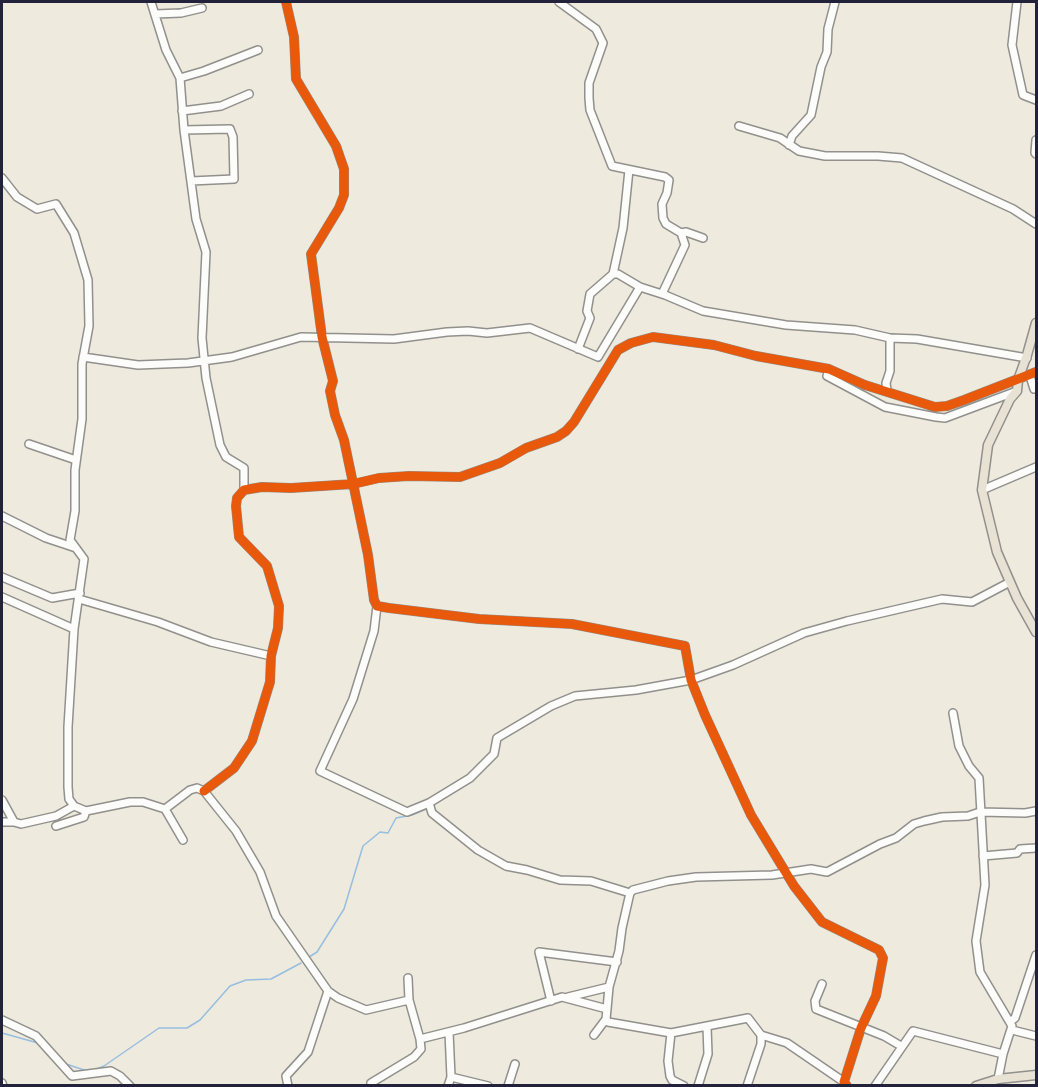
<!DOCTYPE html>
<style>
body{margin:0}
#map{position:relative;width:1038px;height:1087px;overflow:hidden;background:#eeeadd;font-family:"Balsamiq Sans",sans-serif}
canvas{display:block}
.frame{position:absolute;inset:0;border:3px solid #22223b;pointer-events:none}
</style>
<div id="map">
<canvas width="1038" height="1087"></canvas>
<div class="frame"></div>
</div>
<script>
const ctx = document.querySelector('canvas').getContext('2d');
ctx.lineJoin = 'round';
const shape = rows => new Path2D(rows.map(r => 'M' + r).join(''));
function trace(path, color, width, dash) { ctx.strokeStyle = color; ctx.lineWidth = width; ctx.lineCap = dash ? 'butt' : 'round'; ctx.setLineDash(dash || []); ctx.stroke(path); }
trace(shape([
 [309,957,317,952,344,909,363,846,380,832,388,833,396,818,412,815,426,809],
 [2,1033,38,1043],
 [66,1064,87,1071],
 [94,1070,104,1066,159,1028,187,1028,200,1020,230,986,246,980,271,979,301,963]
]), '#96bee0', 1.5);
const minor = shape([
 [151,2,166,50,180,78,184,130,196,219,206,252,202,338,206,378,220,445,226,457,244,468,244,490],
 [286,2,294,37,296,79,336,146,344,169,344,195,339,208,311,254,322,337,333,381,330,391,335,415,344,440,368,555,374,600,377,606,389,608,479,619,572,624,685,646,691,680,705,715,751,815,794,886,822,922,879,950,883,958,876,996,861,1028,844,1082,847,1086],
 [559,2,596,29,603,43,589,83,589,98,590,110,612,166,665,177,669,180,667,193,662,204,663,218,666,224,681,233,685,245,662,294],
 [1017,2,1012,45,1023,95,1036,100],
 [155,14,181,13,202,8],
 [180,78,204,71,258,50],
 [182,111,221,106,249,94],
 [739,126,780,138,799,151,825,156,878,156,902,158,1013,209,1036,224],
 [184,130,230,129,233,137,234,179,191,181],
 [1036,140,1035,153,1036,154],
 [789,145,792,136,811,115,821,67,827,52,828,29,835,2],
 [2,178,17,197,37,209,56,204,74,233,88,280,89,326,82,364,82,419,75,470,75,511,70,540,84,559,74,629,68,727,68,787,69,799,74,806,56,816,21,824,14,822,2,800],
 [681,233,686,232,703,238],
 [613,274,623,228,629,170],
 [890,338,917,339,1027,358],
 [578,349,590,318,587,311,590,294,613,274,618,274,640,287],
 [83,357,138,365,188,363,232,357,301,337,394,339,447,332,468,331,487,333,530,328,598,357,640,287,665,295,703,311,786,325,855,330,890,338,890,371,886,383,887,390],
 [829,369,827,376,885,407,936,417,945,418,1017,391],
 [1030,376,1034,389],
 [29,444,76,460],
 [982,490,1036,467],
 [2,516,46,538,76,548],
 [2,577,52,598,80,593],
 [2,597,74,629],
 [79,599,158,622,211,642,271,656],
 [377,606,374,631,353,699,320,771,407,812,429,803,432,813,478,850,506,866,527,870,560,880,591,881,630,893,633,890,668,881,696,877,772,875,811,869,827,872,880,844,896,838,914,824,924,821,942,817,968,816,980,812,1025,813,1036,811],
 [953,713,959,746,969,766,979,778,985,885,976,941,980,972,1012,1026,1003,1054,998,1079],
 [204,791,234,768,252,741,270,682,271,656,278,628,279,606,267,566,239,537,236,506,237,498,244,490,262,487,291,488,353,484,379,478,409,476,460,477,500,463,526,448,557,437,566,431,574,422,618,350,631,343,653,337,714,345,756,356,829,369,865,385,935,407,947,406,964,400,1036,372],
 [429,803,470,778,494,754,497,738,551,706,575,696,636,690,691,680,733,665,804,633,847,621,942,599,972,602,1010,582],
 [74,806,86,811,130,802,143,802,165,809,190,790,197,788,204,791,236,831,260,872,276,916,328,991,308,1052,286,1076,288,1086],
 [165,809,183,840],
 [2,822,14,822],
 [56,826,84,817,86,811],
 [983,856,1017,853,1020,849,1036,848],
 [408,978,409,1000],
 [822,984,815,1001,816,1009,884,1036,901,1046],
 [328,991,338,998,366,1010,409,1000,420,1039,464,1028,562,997,607,1009,606,1019,608,1022,671,1033,748,1018,761,1035,787,1043,844,1082],
 [568,997,609,987],
 [551,1001,539,952,617,962],
 [607,1009,609,987,619,951,622,928,630,893],
 [2,1020,36,1036,72,1076,111,1071,120,1076,130,1086],
 [1011,1021,1015,1018,1036,955],
 [1012,1030,1036,1036],
 [449,1032,451,1077,488,1086],
 [671,1033,668,1061,670,1076,672,1080,684,1086],
 [594,1035,606,1019],
 [2,1083,3,1086],
 [371,1083,414,1057,421,1049,420,1039],
 [448,1086,451,1077],
 [508,1086,515,1064],
 [698,1086,708,1054,707,1027],
 [747,1086,761,1044,761,1035],
 [875,1086,913,1031,1003,1054]
]);
const major = shape([
 [1036,323,1027,355,1018,380,1017,391,1010,399,988,445,982,490,997,552,1017,598,1036,632],
 [976,1086,998,1079,1036,1075]
]);
trace(minor, '#92908d', 10);
trace(major, '#92908d', 11);
trace(minor, '#fcfcfa', 7);
trace(major, '#e8e2d5', 8);
trace(shape([
 [286,2,294,37,296,79,336,146,344,169,344,195,339,208,311,254,322,337,333,381,330,391,335,415,344,440,368,555,374,600,377,606,389,608,479,619,572,624,685,646,691,680,705,715,751,815,794,886,822,922,879,950,883,958,876,996,861,1028,844,1082,847,1086],
 [204,791,234,768,252,741,270,682,271,656,278,628,279,606,267,566,239,537,236,506,237,498,244,490,262,487,291,488,353,484,379,478,409,476,460,477,500,463,526,448,557,437,566,431,574,422,618,350,631,343,653,337,714,345,756,356,829,369,865,385,935,407,947,406,964,400,1036,372]
]), '#e8590c', 9);
</script>
